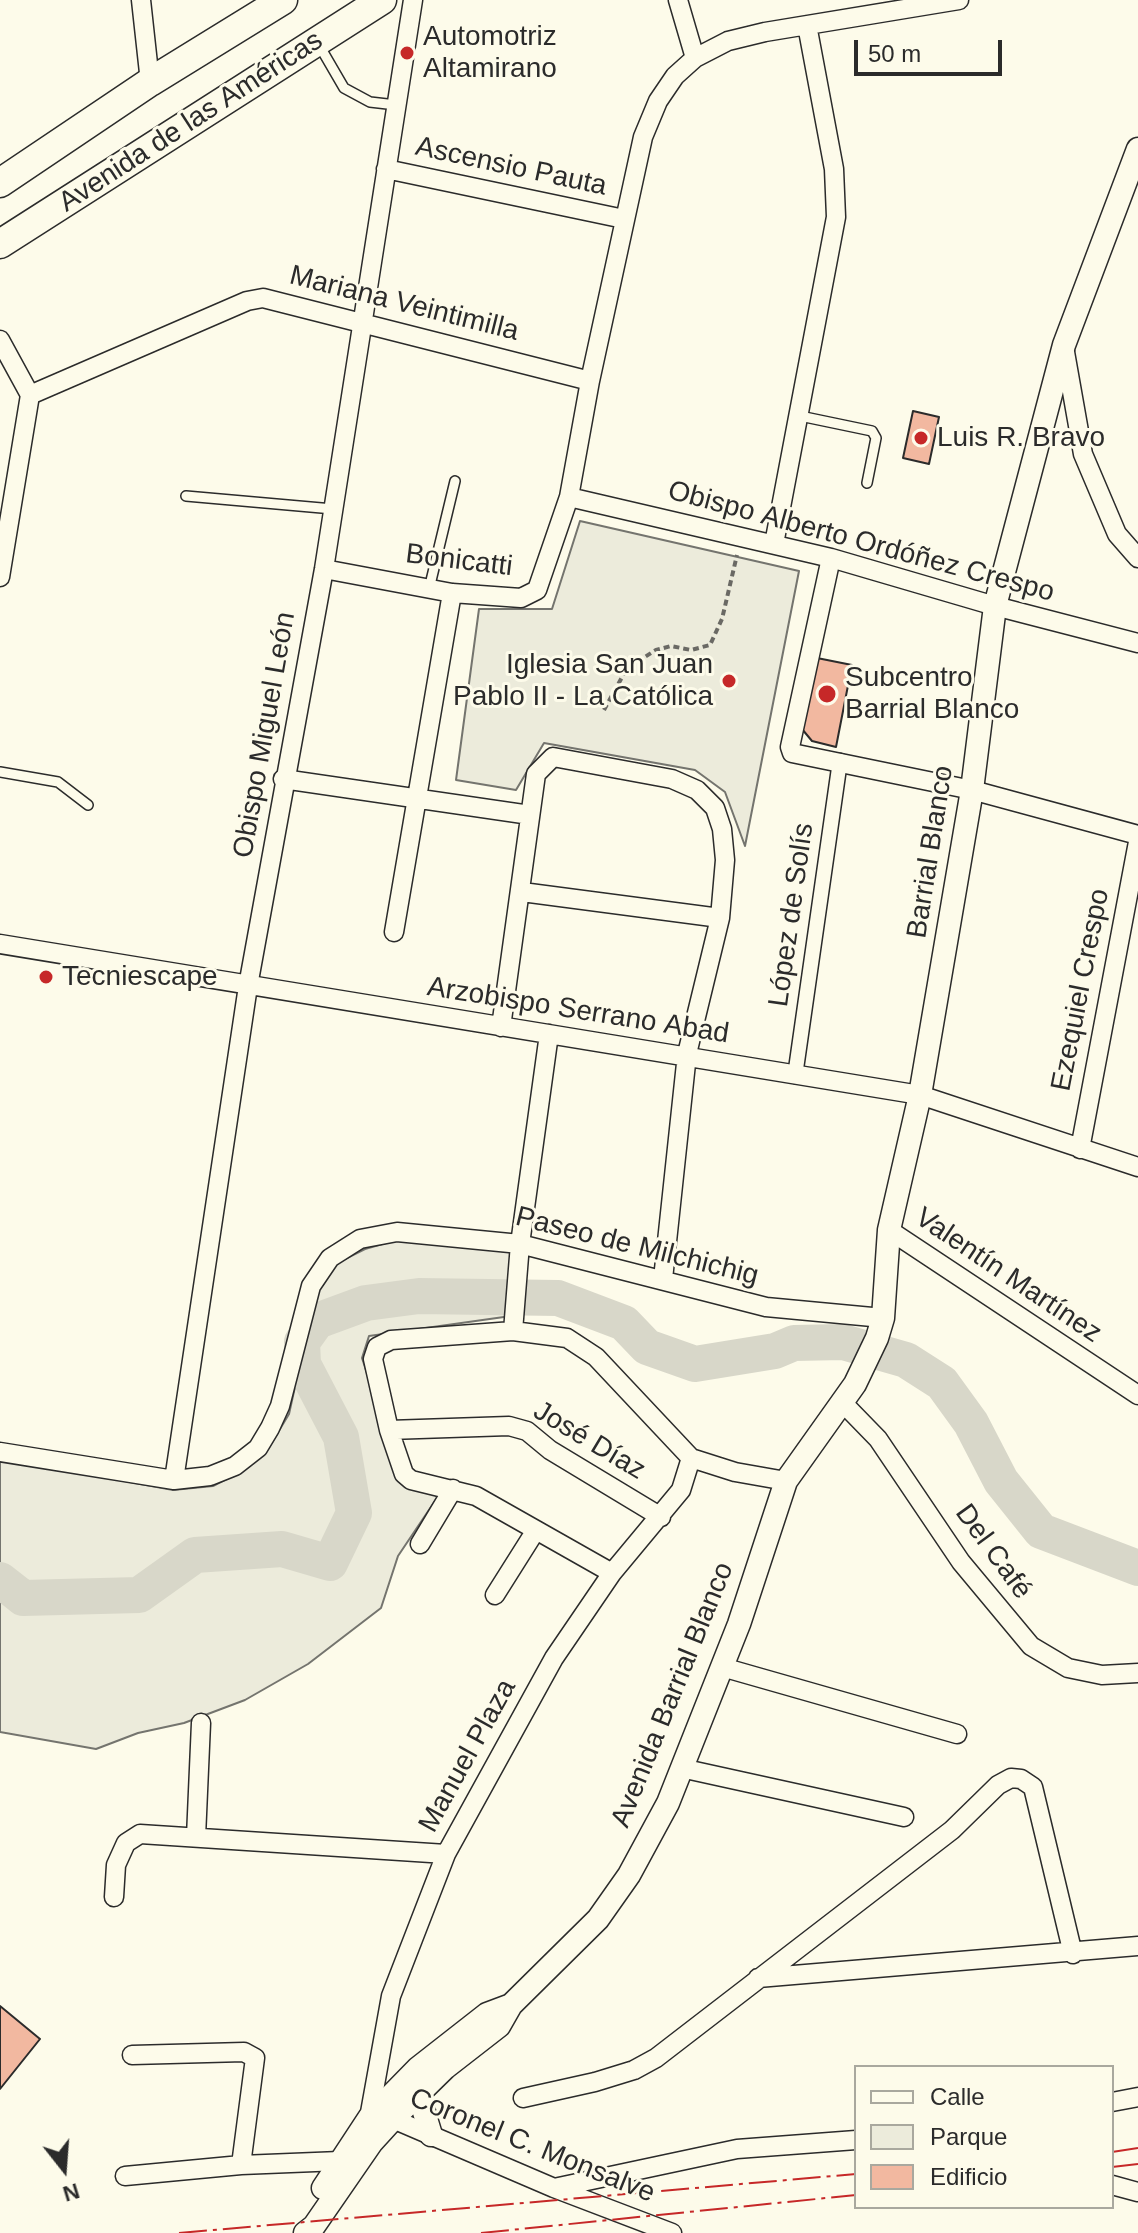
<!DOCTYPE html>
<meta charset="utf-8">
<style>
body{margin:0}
#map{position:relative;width:1138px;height:2233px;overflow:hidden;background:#fdfbea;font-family:Arial,sans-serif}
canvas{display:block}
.legend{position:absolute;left:854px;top:2065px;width:260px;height:144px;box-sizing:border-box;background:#fdfbea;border:2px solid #a9a89e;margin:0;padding:10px 14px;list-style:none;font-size:24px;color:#2b2b2b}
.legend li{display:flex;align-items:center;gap:16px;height:40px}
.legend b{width:40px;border:2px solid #a9a89e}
.north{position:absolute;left:24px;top:2129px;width:80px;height:80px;-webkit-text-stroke:6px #fdfbea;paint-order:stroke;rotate:163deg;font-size:22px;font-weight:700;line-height:32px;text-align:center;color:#2b2b2b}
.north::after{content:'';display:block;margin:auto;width:28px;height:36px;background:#2b2b2b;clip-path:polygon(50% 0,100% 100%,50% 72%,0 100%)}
.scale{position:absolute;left:854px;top:40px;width:148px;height:36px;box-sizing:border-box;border:4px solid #2b2b2b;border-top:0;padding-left:10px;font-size:24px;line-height:28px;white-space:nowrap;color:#2b2b2b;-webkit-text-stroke:6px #fdfbea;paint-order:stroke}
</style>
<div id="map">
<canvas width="1138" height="2233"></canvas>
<ul class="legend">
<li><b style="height:10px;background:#fdfbea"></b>Calle</li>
<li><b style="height:22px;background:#ecebdb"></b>Parque</li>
<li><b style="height:22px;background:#f2b8a0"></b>Edificio</li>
</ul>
<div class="north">N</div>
<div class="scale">50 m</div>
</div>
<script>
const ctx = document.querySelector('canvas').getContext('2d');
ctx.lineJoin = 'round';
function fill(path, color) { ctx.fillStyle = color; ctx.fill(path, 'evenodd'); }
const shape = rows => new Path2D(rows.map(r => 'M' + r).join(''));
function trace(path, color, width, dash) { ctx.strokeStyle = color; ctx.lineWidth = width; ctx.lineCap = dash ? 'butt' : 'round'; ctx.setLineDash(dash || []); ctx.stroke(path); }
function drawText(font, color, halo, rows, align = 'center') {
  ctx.font = font + ' Arial,sans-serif'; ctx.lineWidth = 6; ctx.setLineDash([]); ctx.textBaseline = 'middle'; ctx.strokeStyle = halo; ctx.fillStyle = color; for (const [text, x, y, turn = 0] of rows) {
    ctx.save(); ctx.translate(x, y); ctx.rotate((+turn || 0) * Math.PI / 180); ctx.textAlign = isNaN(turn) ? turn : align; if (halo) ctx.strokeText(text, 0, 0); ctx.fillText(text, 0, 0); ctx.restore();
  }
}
const green = shape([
 [580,521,799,571,745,846,725,792,695,770,544,743,516,790,456,780,479,609,552,609,580,521],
 [400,1239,517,1253,511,1316,369,1336,362,1358,401,1477,439,1495,398,1556,381,1608,308,1664,245,1700,184,1723,138,1733,96,1749,0,1732,0,1458,173,1490,213,1486,238,1473,268,1449,289,1414,317,1287,337,1263,365,1249,400,1239]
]);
fill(green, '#ecebdb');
trace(green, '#74746e', 2);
trace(shape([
 [0,1580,23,1598,139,1595,195,1555,282,1549,330,1563,354,1513,341,1437,303,1364,302,1342,317,1321,366,1303,419,1296,558,1298,624,1323,647,1347,695,1364,775,1351,794,1343,843,1342,906,1360,942,1383,971,1423,1001,1481,1041,1531,1138,1568]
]), '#d8d7c9', 36);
const building = shape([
 [913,411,939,417,929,464,903,458,913,411],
 [817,658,852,665,836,747,812,741,802,729,817,658],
 [0,2006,40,2039,0,2089,0,2006]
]);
fill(building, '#f2b8a0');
trace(building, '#2b2b2b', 2);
const service = shape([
 [319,45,344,88,370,102,396,105],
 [800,416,872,431,876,438,867,483],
 [186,496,333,509],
 [429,589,455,481],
 [0,772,58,782,88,805]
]);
const pedestrian = shape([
 [795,1076,840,761]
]);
const minor = shape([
 [141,0,150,82],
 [678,0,695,58],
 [386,169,624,219],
 [0,340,30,395,0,577],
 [1065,352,1083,454,1117,534,1138,558],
 [30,395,247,301,263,298,590,381],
 [569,497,831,558,995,606,1138,643],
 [774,544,836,217,834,169,807,25],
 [831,558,790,747,792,753,972,790,1138,835],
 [324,569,452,593,521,598,537,590,569,497,590,381,643,137,658,101,675,76,695,58,728,41,765,32,959,0],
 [283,779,530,815],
 [522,892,720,918],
 [394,932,452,593],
 [0,944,920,1095,1138,1167],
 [501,1027,536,774,553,757,672,779,697,790,715,808,722,829,725,860,720,918,687,1054,663,1279],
 [1080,1149,1138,842],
 [889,1230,1138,1395],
 [513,1331,520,1244,549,1034],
 [842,1402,878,1439,961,1562,1031,1646,1068,1668,1102,1675,1138,1673],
 [389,1430,509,1426,527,1431,550,1450,661,1517],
 [0,1452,174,1480,210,1476,235,1466,258,1448,270,1428,280,1406,311,1286,330,1258,360,1239,397,1232,520,1244,766,1307,883,1318],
 [174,1480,248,986,324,569,413,0],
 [420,1544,453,1489],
 [612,1573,476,1496,411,1480,404,1474,389,1430,373,1359,377,1347,391,1340,513,1331,567,1338,596,1357,691,1458,735,1472,786,1481],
 [495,1595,536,1530],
 [722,1667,957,1734],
 [681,1768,904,1817],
 [196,1837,201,1723],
 [114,1897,116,1865,126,1843,140,1834,446,1854],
 [758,1978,1138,1946],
 [132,2055,244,2052,255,2058,241,2165],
 [523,2098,595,2082,634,2070,656,2058,952,1830,998,1785,1011,1778,1021,1779,1033,1787,1073,1954],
 [1112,2102,1138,2097],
 [125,2176,241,2165,340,2161],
 [1112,2185,1138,2192],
 [554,2188,737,2149,856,2140],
 [672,2233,554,2188,393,2119,369,2118,391,1996,446,1854,554,1658,612,1573,681,1490,691,1458]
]);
const tertiary = shape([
 [418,2092,431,2135],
 [323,2188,369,2118,418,2068,487,2014,511,2005],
 [305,2233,314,2226,372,2142,393,2119,445,2068,499,2026,511,2005,598,1919,629,1875,668,1803,739,1624,786,1481,855,1384,877,1338,883,1318,889,1230,920,1095,972,790,995,606,1064,345,1138,149]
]);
const primary = shape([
 [0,183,150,82,283,0],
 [0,244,382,0]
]);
trace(service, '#2b2b2b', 12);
trace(pedestrian, '#2b2b2b', 17);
trace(minor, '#2b2b2b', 21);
trace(tertiary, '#2b2b2b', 25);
trace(primary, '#2b2b2b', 31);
trace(shape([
 [604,710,627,668,656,650,671,646,691,650,710,645,722,619,737,555]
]), '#6a6964', 4, [6, 4]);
trace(service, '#fdfbea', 9);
trace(pedestrian, '#fdfbea', 14);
trace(minor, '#fdfbea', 18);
trace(tertiary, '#fdfbea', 22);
trace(primary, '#fdfbea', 28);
trace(shape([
 [1112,2152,1138,2148],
 [1112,2167,1138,2164],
 [179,2233,856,2174],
 [481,2233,856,2195]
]), '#c62828', 2, [28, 6, 4, 6]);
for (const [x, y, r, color] of [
 [407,53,8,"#c62828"],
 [921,438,8,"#c62828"],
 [729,681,8,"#c62828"],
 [827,694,10,"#c62828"],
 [46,977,8,"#c62828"]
]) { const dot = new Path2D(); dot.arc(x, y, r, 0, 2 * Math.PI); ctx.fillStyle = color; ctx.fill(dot); trace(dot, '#fdfbea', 3); }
drawText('28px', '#2b2b2b', '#fdfbea', [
 ["Automotriz",423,37],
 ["Altamirano",423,69],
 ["Luis R. Bravo",937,438],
 ["Iglesia San Juan",713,665,"right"],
 ["Pablo II - La Católica",713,697,"right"],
 ["Subcentro",845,678],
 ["Barrial Blanco",845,710],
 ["Tecniescape",62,977]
], 'left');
drawText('28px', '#2b2b2b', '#fdfbea', [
 ["Avenida de las Américas",191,122,-33],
 ["Ascensio Pauta",511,167,12],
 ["Mariana Veintimilla",404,304,14],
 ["Obispo Alberto Ordóñez Crespo",861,542,15],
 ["Bonicatti",459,561,7],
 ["Obispo Miguel León",265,735,-80],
 ["Barrial Blanco",931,852,-81],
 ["López de Solís",792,915,-82],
 ["Ezequiel Crespo",1081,990,-79],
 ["Arzobispo Serrano Abad",578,1011,9],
 ["Paseo de Milchichig",637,1247,14],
 ["Valentín Martínez",1008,1276,34],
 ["José Díaz",589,1441,31],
 ["Del Café",993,1552,54],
 ["Avenida Barrial Blanco",673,1695,-68],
 ["Manuel Plaza",468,1756,-61],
 ["Coronel C. Monsalve",532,2146,22]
]);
</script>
